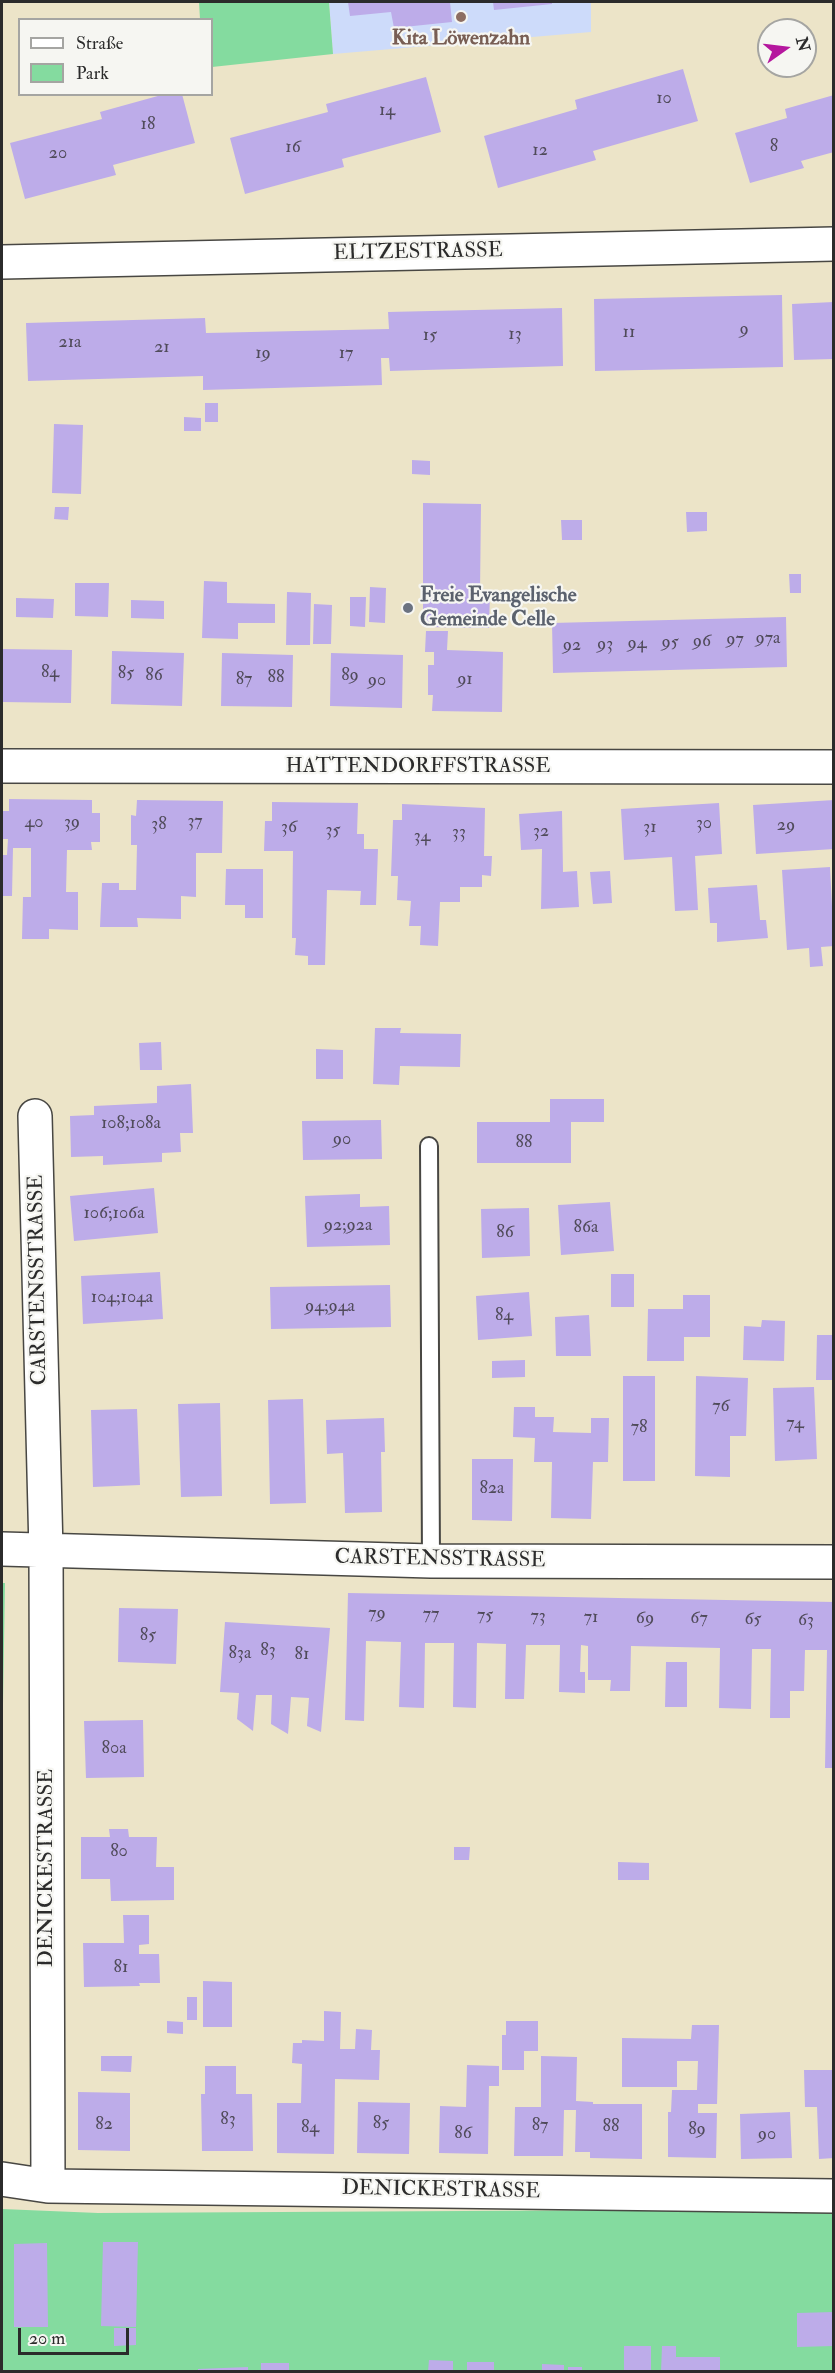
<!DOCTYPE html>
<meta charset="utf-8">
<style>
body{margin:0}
#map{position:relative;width:835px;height:2373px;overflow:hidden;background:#ece4c8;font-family:"IM FELL Double Pica",serif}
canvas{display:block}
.frame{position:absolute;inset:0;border:3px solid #2b2b2b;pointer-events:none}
.legend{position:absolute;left:18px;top:18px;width:195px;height:78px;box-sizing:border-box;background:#f6f6f2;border:2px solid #a5a5a2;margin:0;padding:8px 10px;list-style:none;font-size:18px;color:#2b2b2b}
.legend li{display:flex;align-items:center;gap:12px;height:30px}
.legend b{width:30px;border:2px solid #a5a5a2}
.north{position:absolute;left:757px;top:18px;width:60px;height:60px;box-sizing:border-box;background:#f6f6f2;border:2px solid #a5a5a2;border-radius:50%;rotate:76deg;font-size:16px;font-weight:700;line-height:24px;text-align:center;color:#2b2b2b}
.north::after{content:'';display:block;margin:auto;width:21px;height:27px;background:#b5179e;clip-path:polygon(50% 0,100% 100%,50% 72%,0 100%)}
.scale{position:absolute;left:18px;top:2328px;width:111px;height:27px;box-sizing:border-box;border:3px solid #2b2b2b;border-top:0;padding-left:8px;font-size:18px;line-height:21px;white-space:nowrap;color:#2b2b2b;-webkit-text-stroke:4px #f6f6f2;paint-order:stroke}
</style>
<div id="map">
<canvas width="835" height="2373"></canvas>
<div class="frame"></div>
<ul class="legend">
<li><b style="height:8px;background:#fff"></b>Straße</li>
<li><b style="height:16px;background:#84db9f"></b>Park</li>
</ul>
<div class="north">N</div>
<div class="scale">20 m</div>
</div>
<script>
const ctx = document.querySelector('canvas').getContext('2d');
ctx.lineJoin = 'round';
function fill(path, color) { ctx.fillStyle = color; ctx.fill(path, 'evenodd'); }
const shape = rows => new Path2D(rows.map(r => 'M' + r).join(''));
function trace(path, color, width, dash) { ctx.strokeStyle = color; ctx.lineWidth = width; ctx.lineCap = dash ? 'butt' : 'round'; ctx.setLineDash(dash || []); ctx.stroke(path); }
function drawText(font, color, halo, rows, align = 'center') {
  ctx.font = font + ' "IM FELL Double Pica",serif'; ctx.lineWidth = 4.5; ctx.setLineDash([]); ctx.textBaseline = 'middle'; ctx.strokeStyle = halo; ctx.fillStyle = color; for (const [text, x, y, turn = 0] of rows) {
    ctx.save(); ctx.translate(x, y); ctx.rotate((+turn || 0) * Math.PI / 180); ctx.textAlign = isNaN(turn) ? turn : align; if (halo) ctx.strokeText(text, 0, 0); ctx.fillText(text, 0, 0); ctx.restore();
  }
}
fill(shape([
 [329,2,591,2,591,32,333,54]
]), '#cddbfa');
fill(shape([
 [199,2,329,2,333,54,212,67,212,20,200,19],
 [2,1583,5,1583,2,1764],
 [2,2209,98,2213,833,2209,833,2371,2,2371]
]), '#84db9f');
fill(shape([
 [348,2,450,2,452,22,394,28,391,12,350,16],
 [493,2,552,2,552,4,494,10],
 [683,69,698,121,593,151,596,160,498,188,484,136,577,109,575,100],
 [426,77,441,132,342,159,344,167,245,194,230,138,328,112,326,104],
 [165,94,182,94,195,143,113,165,116,175,25,199,10,143,102,119,100,112],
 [834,95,834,152,801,161,804,168,750,183,735,133,787,118,785,109],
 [782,295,783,367,595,371,594,299],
 [834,302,834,359,794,360,792,304],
 [562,308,563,366,390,371,389,358,381,358,382,385,203,390,203,376,28,381,26,323,205,318,206,333,389,329,388,312],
 [205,403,218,403,218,422,205,422],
 [184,417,201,418,201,431,184,431],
 [54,424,83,425,81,494,52,493],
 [412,460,430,461,430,475,412,474],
 [423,503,481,504,480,592,490,592,489,628,423,627],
 [55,507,69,507,68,520,54,519],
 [686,512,707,512,707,531,687,532],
 [561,520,582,520,582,540,562,540],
 [789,574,801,574,801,593,790,593],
 [204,581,227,582,227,603,275,604,275,623,238,623,238,639,202,638],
 [75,583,109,583,108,617,75,616],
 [370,587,386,588,385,623,369,622],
 [287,592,311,593,310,645,286,645],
 [350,597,366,597,365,627,350,626],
 [16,598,54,599,53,618,16,617],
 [131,600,164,601,164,619,131,618],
 [314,604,332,605,331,644,313,644],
 [786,617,787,667,553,673,552,623],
 [426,631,448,631,447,650,503,652,502,712,432,711,433,695,428,695,428,665,434,665,434,652,425,652],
 [2,649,72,650,71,703,2,702],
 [112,651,184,653,182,706,111,704],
 [222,653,293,655,292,707,221,706],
 [331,653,403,655,402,708,330,706],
 [9,799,92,800,92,813,100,813,100,842,91,842,92,850,67,850,66,892,78,892,78,930,49,929,49,939,22,939,23,897,31,897,31,848,13,848,12,896,2,896,2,855,7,855,8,839,2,839,2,811,9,811],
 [137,800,223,801,222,853,196,853,196,897,181,896,181,919,137,918,138,927,100,927,102,883,119,883,119,890,136,890,137,845,131,845,131,815,136,816],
 [834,800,834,849,756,854,753,805],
 [272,802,358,803,357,834,364,834,364,849,378,849,376,905,360,905,361,891,327,890,325,965,308,965,308,956,295,955,296,938,292,938,293,851,264,851,265,821,272,821],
 [719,803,722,854,695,856,698,910,675,911,672,857,624,860,621,809],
 [402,804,485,808,484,856,492,856,491,876,482,875,482,887,460,887,460,902,440,902,438,946,420,945,421,926,409,926,411,901,397,900,398,876,391,876,393,820,402,820],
 [562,811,563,872,577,871,579,907,541,909,542,849,521,850,519,814],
 [830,867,834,946,821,947,823,966,810,967,809,948,787,950,782,870],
 [226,869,263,869,263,918,245,918,245,905,225,905],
 [610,871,612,903,593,904,590,872],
 [757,885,760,920,766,920,768,938,717,942,717,923,710,923,708,888],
 [375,1028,401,1028,400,1033,461,1034,460,1067,400,1066,399,1085,373,1084],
 [161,1042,162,1070,140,1070,139,1043],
 [316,1049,343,1050,343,1079,316,1079],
 [191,1084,193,1133,180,1133,181,1152,162,1153,162,1162,103,1165,103,1156,71,1157,70,1116,94,1115,94,1106,157,1103,157,1086],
 [550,1099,604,1099,604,1122,571,1122,571,1163,477,1163,477,1122,550,1122],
 [381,1120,382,1159,303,1160,302,1121],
 [154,1188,158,1233,74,1241,70,1196],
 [360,1194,360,1207,389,1206,390,1245,307,1247,305,1196],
 [610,1202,614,1251,561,1255,558,1205],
 [529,1208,530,1256,482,1258,481,1209],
 [160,1272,163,1319,83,1324,81,1276],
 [611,1274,634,1274,634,1307,611,1307],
 [390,1285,391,1327,271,1329,270,1287],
 [529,1292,532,1336,478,1340,476,1296],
 [683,1295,710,1295,710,1337,684,1337,684,1361,647,1361,648,1309,683,1309],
 [589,1315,591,1356,556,1356,555,1317],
 [762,1320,785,1321,784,1361,743,1360,744,1326,761,1327],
 [817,1335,834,1335,834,1380,816,1380],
 [525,1360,525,1377,492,1378,492,1361],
 [623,1376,655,1376,655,1481,623,1481],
 [696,1376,748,1378,746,1436,730,1436,730,1477,695,1476],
 [814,1387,817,1459,775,1461,773,1388],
 [303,1399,306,1503,270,1504,268,1400],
 [220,1403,222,1496,181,1497,178,1404],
 [514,1407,535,1407,535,1417,554,1417,553,1432,591,1433,591,1418,609,1418,608,1462,593,1462,591,1519,551,1518,552,1462,534,1462,535,1438,513,1437],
 [137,1409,140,1485,93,1487,91,1410],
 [384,1418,385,1452,381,1452,382,1512,345,1513,343,1453,327,1454,326,1420],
 [472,1459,513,1459,512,1521,472,1520],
 [348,1593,834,1602,834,1768,825,1768,827,1650,805,1650,804,1691,790,1691,790,1718,770,1718,771,1649,752,1649,751,1709,719,1708,720,1648,631,1646,630,1691,610,1691,611,1680,588,1680,588,1646,581,1645,580,1672,585,1672,585,1693,559,1692,560,1645,526,1645,524,1699,505,1699,506,1644,477,1643,476,1708,453,1707,454,1643,425,1643,424,1708,399,1707,401,1642,366,1641,364,1721,345,1720],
 [119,1608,178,1609,176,1664,118,1662],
 [225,1622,330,1628,321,1732,307,1726,309,1698,291,1697,288,1734,271,1724,272,1695,256,1695,253,1731,237,1719,239,1693,220,1692],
 [666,1662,687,1662,687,1707,665,1707],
 [143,1720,144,1777,86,1778,84,1721],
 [109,1829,128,1829,129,1837,157,1837,156,1867,174,1867,174,1900,111,1901,110,1879,81,1879,81,1837,110,1837],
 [454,1847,470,1847,469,1860,454,1860],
 [618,1862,649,1863,649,1880,618,1880],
 [123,1915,149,1915,149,1944,139,1945,139,1954,159,1954,160,1983,139,1983,140,1986,84,1987,83,1943,124,1943],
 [203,1981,232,1982,232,2027,203,2027],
 [187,1997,197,1997,197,2020,187,2020],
 [324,2011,341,2012,340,2049,355,2049,356,2029,372,2030,371,2050,380,2050,379,2080,335,2079,334,2154,277,2153,277,2103,301,2103,302,2064,292,2063,293,2043,302,2043,302,2040,324,2041],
 [167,2021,183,2022,183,2034,167,2033],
 [506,2021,538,2021,538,2051,524,2051,524,2070,502,2070,502,2035,506,2035],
 [692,2025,719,2025,717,2104,698,2104,698,2113,717,2113,716,2158,668,2157,668,2112,671,2112,672,2090,697,2090,698,2061,677,2061,677,2087,622,2087,622,2038,691,2039],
 [101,2056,132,2056,131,2072,101,2071],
 [541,2056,577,2057,576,2101,593,2102,593,2104,642,2104,642,2159,590,2158,590,2152,575,2152,576,2110,564,2110,563,2156,514,2156,515,2107,541,2107],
 [467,2065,499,2066,499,2086,489,2086,488,2154,439,2153,440,2106,466,2107],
 [205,2066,236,2066,236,2094,252,2094,253,2151,202,2151,201,2094,205,2094],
 [804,2070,834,2070,834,2158,819,2159,817,2107,805,2107],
 [78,2092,130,2093,130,2151,78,2150],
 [358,2102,410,2103,409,2154,357,2153],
 [790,2112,792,2158,741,2159,740,2114],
 [103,2242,138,2242,136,2327,101,2326],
 [47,2243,48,2327,14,2327,14,2244],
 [834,2312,834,2346,797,2347,797,2313],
 [114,2328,136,2328,136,2345,114,2346],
 [624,2346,651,2346,651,2372,624,2372],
 [662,2346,676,2346,676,2357,720,2357,720,2372,661,2372],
 [429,2360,453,2361,453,2372,428,2372],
 [467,2362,494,2362,494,2372,467,2372],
 [261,2363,289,2363,289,2372,261,2372],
 [542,2364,564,2365,564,2372,542,2372],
 [248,2367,248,2372,198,2372,198,2369],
 [568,2367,582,2367,582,2372,568,2372]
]), '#bdace9');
const lane = shape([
 [429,1146,431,1561]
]);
const street = shape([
 [2,262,834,244],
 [2,766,834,767],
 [35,1116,46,1551,48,2186],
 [2,1549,431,1561,834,1562],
 [2,2179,48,2186,834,2196]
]);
trace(lane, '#484743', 20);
trace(street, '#484743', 36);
trace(lane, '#fff', 16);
trace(street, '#fff', 33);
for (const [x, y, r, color] of [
 [461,17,6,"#8d6e63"],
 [408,608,6,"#6b7280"]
]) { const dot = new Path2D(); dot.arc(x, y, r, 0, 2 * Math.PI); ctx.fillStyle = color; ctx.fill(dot); trace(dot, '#f6f6f2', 2); }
drawText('18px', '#504b5a', null, [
 ["10",664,99],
 ["14",387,111],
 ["18",148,125],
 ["8",774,147],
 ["16",293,148],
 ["12",540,151],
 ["20",58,154],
 ["9",744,330],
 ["11",629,333],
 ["13",515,335],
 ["15",430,336],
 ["21a",70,343],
 ["21",162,348],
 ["19",263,354],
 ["17",346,354],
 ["97a",768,639],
 ["97",735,640],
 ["96",702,642],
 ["95",670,643],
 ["94",637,644],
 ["93",605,645],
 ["92",572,646],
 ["84",50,673],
 ["85",126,674],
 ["86",154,676],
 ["89",350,676],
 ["88",276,678],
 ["87",244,680],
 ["91",465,680],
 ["90",377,681],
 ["37",195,822],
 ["40",34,823],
 ["39",72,823],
 ["30",704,824],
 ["38",159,825],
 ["29",786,826],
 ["36",289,828],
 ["31",650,828],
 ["35",333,831],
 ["32",541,832],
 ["33",459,833],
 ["34",422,837],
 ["108;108a",131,1124],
 ["90",342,1140],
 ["88",524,1143],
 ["106;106a",114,1214],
 ["92;92a",348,1226],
 ["86a",586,1228],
 ["86",505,1233],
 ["104;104a",122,1298],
 ["94;94a",330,1307],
 ["84",504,1316],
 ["76",721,1407],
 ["74",795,1424],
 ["78",639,1428],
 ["82a",492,1489],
 ["79",377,1614],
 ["77",431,1615],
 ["75",485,1616],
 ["73",538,1617],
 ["71",591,1618],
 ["69",645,1619],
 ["67",699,1619],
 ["65",753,1620],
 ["63",806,1621],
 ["85",148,1636],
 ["83",268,1651],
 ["83a",240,1654],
 ["81",302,1655],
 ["80a",114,1749],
 ["80",119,1852],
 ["81",121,1968],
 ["83",228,2120],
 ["85",381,2124],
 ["82",104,2125],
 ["87",540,2126],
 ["88",611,2127],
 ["84",310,2128],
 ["89",697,2130],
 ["86",463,2134],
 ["90",767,2135]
]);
drawText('bold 21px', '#785e54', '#f6f6f2', [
 ["Kita Löwenzahn",461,39]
]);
drawText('21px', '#2b2b2b', '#f6f6f2', [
 ["ELTZESTRASSE",418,253,-1],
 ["HATTENDORFFSTRASSE",418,767],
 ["CARSTENSSTRASSE",39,1280,-91],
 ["CARSTENSSTRASSE",440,1560,1],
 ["DENICKESTRASSE",47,1868,-90],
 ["DENICKESTRASSE",441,2191,1]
]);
drawText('bold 21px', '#5b616d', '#f6f6f2', [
 ["Freie Evangelische",420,596],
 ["Gemeinde Celle",420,620]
], 'left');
</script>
